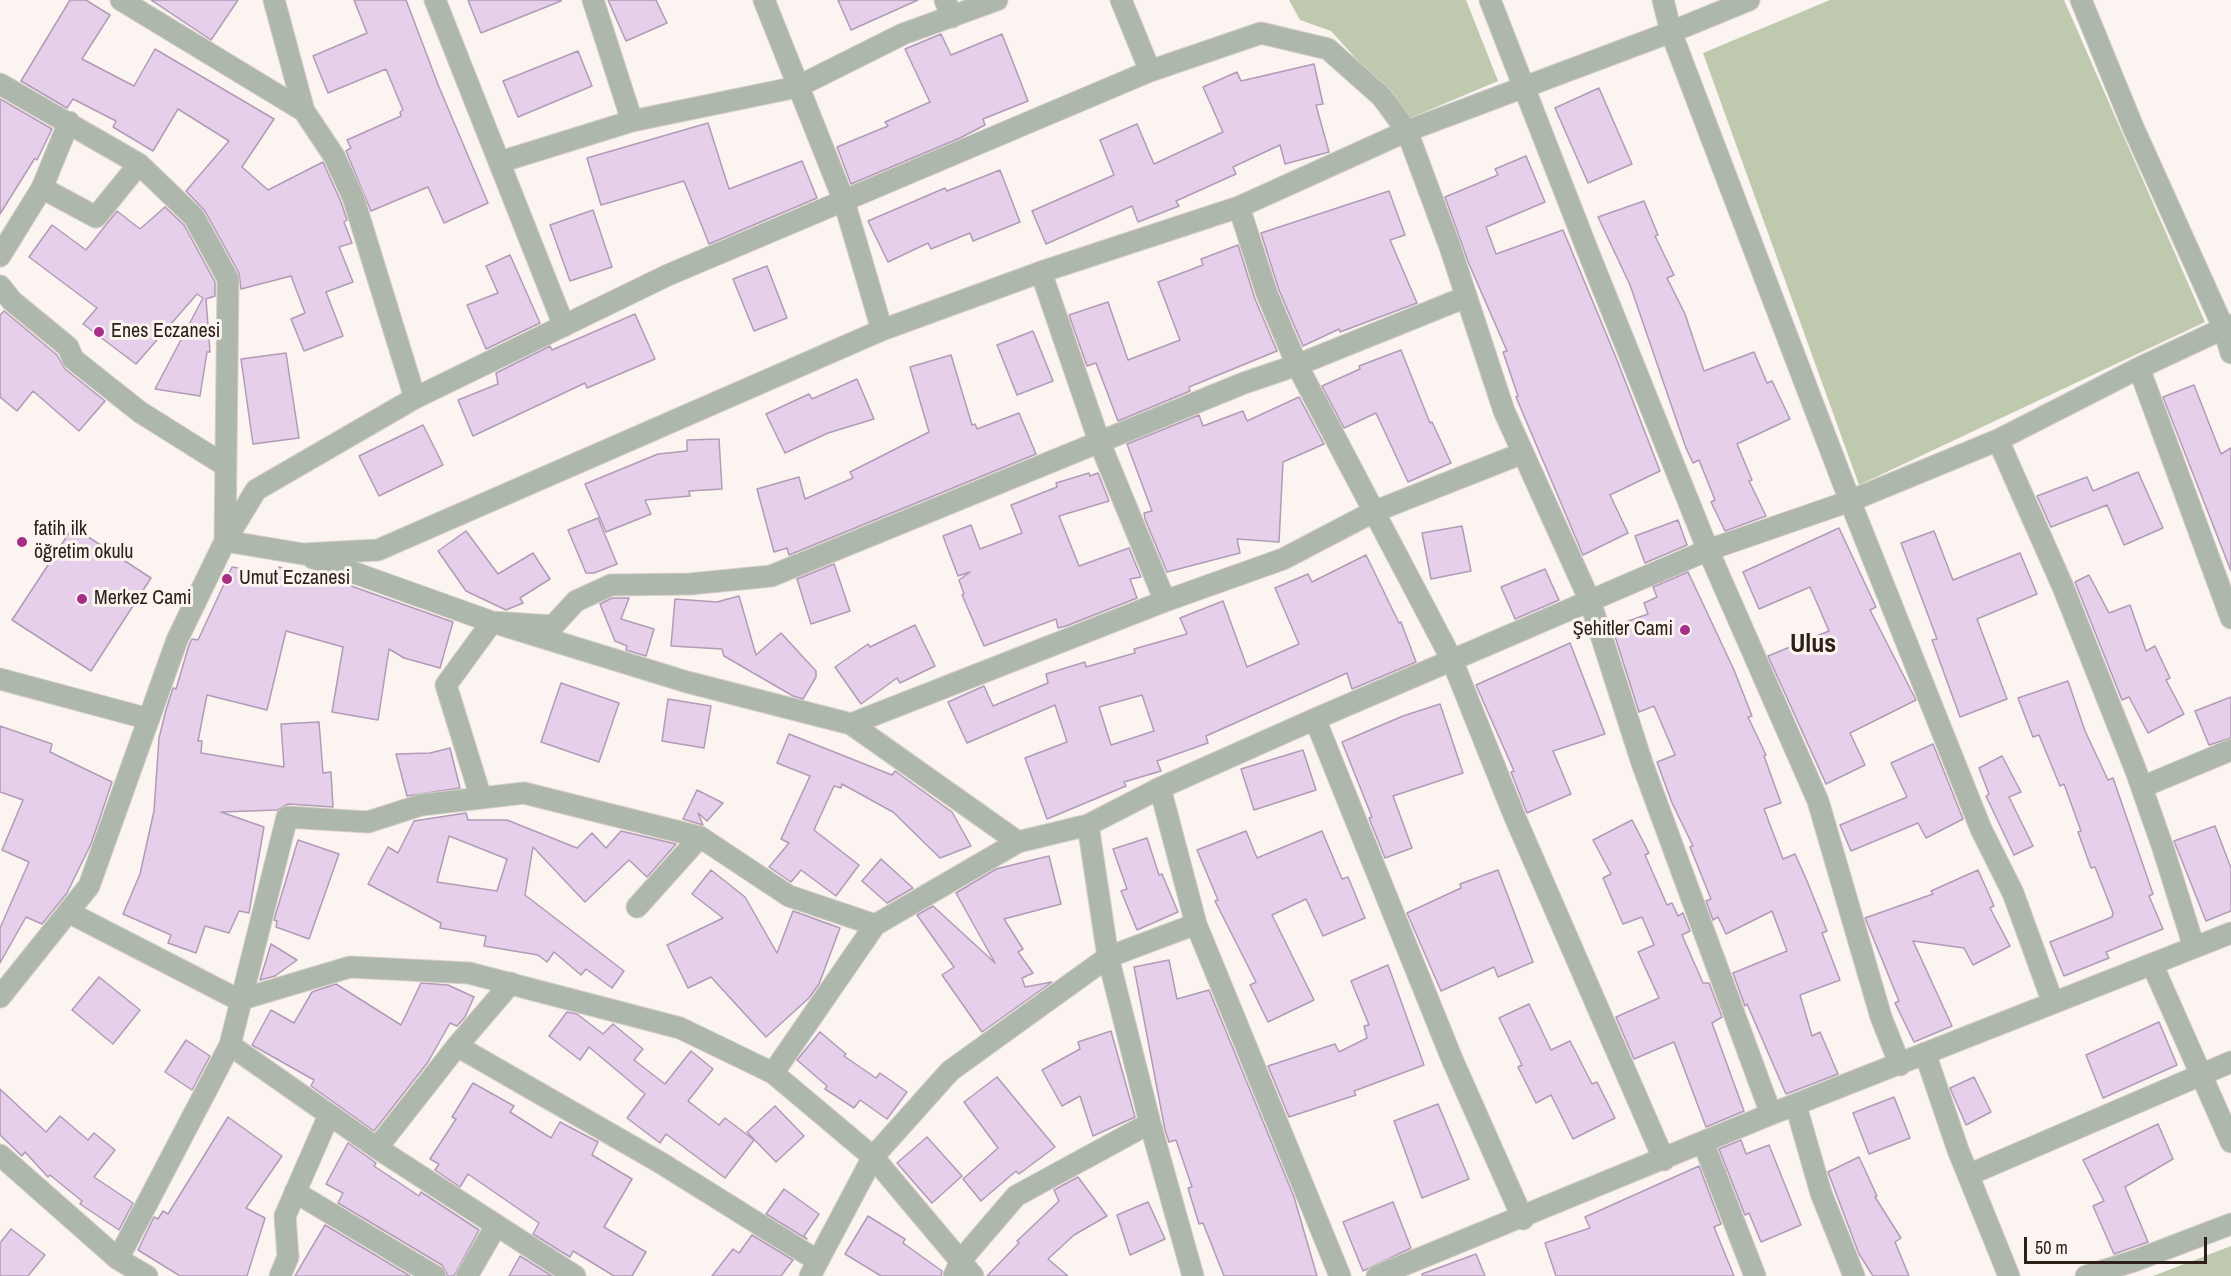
<!DOCTYPE html>
<meta charset="utf-8">
<style>
body{margin:0}
#map{position:relative;width:2231px;height:1276px;overflow:hidden;background:#fbf4f0;font-family:"Archivo Narrow",sans-serif}
canvas{display:block}
.scale{position:absolute;left:2024px;top:1237px;width:183px;height:27px;box-sizing:border-box;border:3px solid #2d2019;border-top:0;padding-left:8px;font-size:18px;line-height:21px;white-space:nowrap;color:#2d2019;-webkit-text-stroke:4px #fbf4f0;paint-order:stroke}
</style>
<div id="map">
<canvas width="2231" height="1276"></canvas>
<div class="scale">50 m</div>
</div>
<script>
const ctx = document.querySelector('canvas').getContext('2d');
ctx.lineJoin = 'round';
function fill(path, color) { ctx.fillStyle = color; ctx.fill(path, 'evenodd'); }
const shape = rows => new Path2D(rows.map(r => 'M' + r).join(''));
function trace(path, color, width, dash) { ctx.strokeStyle = color; ctx.lineWidth = width; ctx.lineCap = dash ? 'butt' : 'round'; ctx.setLineDash(dash || []); ctx.stroke(path); }
function drawText(font, color, halo, rows, align = 'center') {
  ctx.font = font + ' "Archivo Narrow",sans-serif'; ctx.lineWidth = 6; ctx.setLineDash([]); ctx.textBaseline = 'middle'; ctx.strokeStyle = halo; ctx.fillStyle = color; for (const [text, x, y, turn = 0] of rows) {
    ctx.save(); ctx.translate(x, y); ctx.rotate((+turn || 0) * Math.PI / 180); ctx.textAlign = isNaN(turn) ? turn : align; if (halo) ctx.strokeText(text, 0, 0); ctx.fillText(text, 0, 0); ctx.restore();
  }
}
fill(shape([
 [1289,0,1466,0,1498,81,1410,118,1331,31,1300,20],
 [1830,0,2064,0,2205,322,1859,485,1703,53],
 [2231,1246,2231,1276,2153,1276]
]), '#bfc9ae');
const building = shape([
 [70,0,86,0,110,15,82,59,134,86,155,49,274,119,242,167,268,190,323,162,341,202,347,220,344,222,352,243,339,247,353,282,326,292,343,336,304,351,291,319,305,313,291,276,241,289,239,273,205,211,186,191,229,141,178,109,153,151,113,127,116,121,73,99,67,108,21,81,70,0],
 [151,0,238,0,211,40,151,0],
 [354,0,406,0,439,87,488,203,444,223,428,187,371,211,346,151,351,148,347,140,401,116,400,112,403,110,386,69,328,93,313,56,367,33,354,0],
 [468,0,561,0,561,1,481,33,468,0],
 [608,0,656,0,667,23,626,41,608,0],
 [838,0,918,0,851,30,838,0],
 [941,34,951,55,1002,34,1028,101,983,119,985,125,960,138,851,184,837,147,888,126,885,122,930,102,905,49,941,34],
 [578,51,592,86,518,117,503,81,578,51],
 [1314,64,1323,104,1316,105,1329,152,1285,164,1280,145,1233,167,1236,174,1176,201,1179,206,1138,222,1132,206,1046,244,1032,211,1114,175,1100,140,1137,124,1154,164,1223,132,1203,87,1237,72,1241,81,1314,64],
 [1599,88,1632,164,1588,183,1555,108,1599,88],
 [0,99,52,129,37,160,35,158,0,214,0,99],
 [708,123,729,189,802,161,817,198,709,244,684,181,601,205,587,158,708,123],
 [1526,156,1545,202,1486,227,1496,254,1563,230,1617,360,1660,471,1610,495,1628,533,1583,555,1516,397,1518,396,1503,352,1507,351,1469,264,1445,197,1498,175,1495,169,1526,156],
 [1000,170,1020,222,973,241,970,233,931,249,928,243,888,262,868,221,945,188,947,191,1000,170],
 [1389,191,1405,235,1390,240,1417,303,1340,332,1339,329,1303,346,1279,290,1261,233,1389,191],
 [1644,201,1658,235,1655,236,1674,275,1667,278,1685,314,1704,371,1754,352,1767,383,1772,381,1790,419,1737,444,1752,480,1749,481,1766,516,1725,531,1711,502,1715,500,1699,460,1693,463,1686,448,1630,285,1598,217,1644,201],
 [165,207,184,225,215,282,215,296,206,299,210,352,207,352,200,396,155,389,203,298,197,294,136,364,83,324,97,308,29,257,52,225,86,250,117,211,140,229,165,207],
 [593,210,612,267,570,281,550,225,593,210],
 [1238,245,1255,299,1277,351,1189,387,1190,391,1118,421,1096,363,1087,366,1069,315,1108,302,1128,360,1180,340,1158,282,1203,265,1201,259,1238,245],
 [510,255,540,323,486,349,467,305,498,293,486,266,510,255],
 [767,266,787,318,754,331,733,279,767,266],
 [4,311,57,355,65,369,105,401,79,431,33,391,17,411,0,397,0,315,4,311],
 [635,314,655,359,587,388,585,383,473,436,458,400,498,384,496,373,550,346,552,350,635,314],
 [1033,331,1053,381,1017,395,997,345,1033,331],
 [1401,350,1430,423,1432,422,1451,463,1408,482,1376,413,1344,428,1322,386,1360,369,1359,366,1401,350],
 [286,353,299,438,253,444,241,359,286,353],
 [951,355,972,425,975,424,977,429,1019,413,1036,454,789,555,787,548,774,552,757,489,799,477,805,499,853,478,850,472,929,432,910,367,951,355],
 [857,379,874,419,828,433,785,453,766,414,809,394,812,399,857,379],
 [2194,385,2221,454,2231,448,2231,571,2163,397,2194,385],
 [1299,397,1324,444,1283,462,1279,542,1237,539,1240,553,1167,572,1145,519,1144,513,1152,511,1127,444,1199,415,1203,426,1243,411,1247,421,1299,397],
 [423,425,443,465,379,496,359,456,423,425],
 [719,439,722,489,689,491,690,496,645,500,651,514,606,532,585,484,658,454,687,451,687,440,719,439],
 [2138,472,2163,528,2124,545,2107,505,2051,527,2037,496,2087,477,2093,491,2138,472],
 [1089,473,1090,476,1098,473,1109,501,1059,516,1079,566,1129,548,1141,577,1130,579,1137,598,1066,626,1058,628,1056,619,984,646,962,595,964,594,959,580,970,572,958,576,943,536,971,525,980,549,1022,533,1011,505,1057,487,1056,483,1089,473],
 [598,518,617,564,594,573,586,573,568,530,598,518],
 [1678,520,1687,545,1645,563,1635,536,1678,520],
 [1462,526,1471,571,1431,579,1422,533,1462,526],
 [73,527,151,578,91,671,12,620,73,527],
 [1839,528,1876,607,1870,610,1916,700,1850,733,1865,765,1826,784,1768,656,1829,631,1810,587,1759,609,1743,572,1839,528],
 [466,531,498,574,533,553,550,579,520,598,523,603,506,610,466,591,438,551,466,531],
 [1934,531,1953,580,2020,553,2037,594,1977,619,2007,699,1960,717,1932,640,1937,639,1901,543,1934,531],
 [1366,555,1399,623,1401,622,1416,662,1352,689,1347,673,1206,736,1208,743,1157,761,1161,771,1124,782,1126,786,1047,819,1025,758,1067,742,1055,705,967,743,948,702,984,686,993,706,1048,683,1046,674,1085,662,1086,667,1135,653,1134,649,1187,634,1180,618,1223,601,1247,667,1299,644,1275,588,1308,574,1312,582,1366,555],
 [1142,695,1154,731,1111,745,1099,707,1142,695],
 [834,564,850,611,811,624,797,579,834,564],
 [232,567,277,575,279,567,333,582,334,580,453,622,440,668,404,658,389,649,378,720,332,712,343,647,286,631,267,710,207,695,198,741,202,741,201,753,284,767,281,724,319,722,323,773,331,772,333,807,288,804,277,810,221,812,264,827,249,913,239,911,229,933,205,926,196,953,168,943,171,935,123,914,140,874,154,811,159,738,166,710,173,688,176,689,189,645,192,639,198,640,232,567],
 [1545,569,1559,600,1515,619,1501,587,1545,569],
 [1688,572,1734,670,1752,716,1748,717,1766,755,1764,756,1781,803,1764,809,1783,859,1795,854,1807,881,1827,931,1822,933,1840,980,1800,995,1812,1036,1820,1032,1838,1074,1786,1094,1747,1004,1745,1006,1733,973,1787,951,1772,911,1726,934,1718,917,1713,920,1706,901,1711,899,1690,847,1693,846,1672,803,1657,762,1675,755,1654,706,1639,712,1612,627,1648,614,1644,603,1657,597,1653,587,1688,572],
 [2089,575,2109,613,2130,605,2146,651,2155,646,2170,678,2166,680,2184,714,2148,733,2129,697,2122,700,2075,582,2089,575],
 [739,596,756,655,781,633,816,671,816,677,803,699,793,696,724,656,722,649,671,646,675,599,717,602,739,596],
 [612,598,629,598,621,619,654,629,646,656,626,650,627,646,615,641,600,604,612,598],
 [915,625,935,666,900,683,897,678,861,704,835,667,868,644,870,647,915,625],
 [1570,643,1605,734,1553,751,1571,794,1527,813,1511,772,1514,771,1476,685,1570,643],
 [2068,681,2085,731,2108,780,2113,778,2153,894,2149,896,2163,929,2106,952,2109,958,2064,976,2050,942,2112,917,2113,913,2095,867,2091,868,2078,832,2081,831,2064,784,2060,786,2039,735,2033,737,2018,698,2068,681],
 [561,683,619,703,599,762,541,742,561,683],
 [2231,697,2231,738,2209,745,2195,711,2231,697],
 [668,699,711,706,704,748,662,741,668,699],
 [1440,704,1463,773,1393,796,1412,848,1385,858,1369,818,1372,817,1342,742,1403,716,1440,704],
 [0,726,52,744,50,752,112,782,91,844,67,893,42,924,26,917,0,963,0,928,29,862,2,850,23,800,0,792,0,726],
 [789,734,892,775,895,771,952,812,971,846,940,858,893,812,842,784,841,788,834,786,814,830,859,865,836,896,801,870,791,882,769,867,789,843,781,839,810,776,777,763,789,734],
 [1933,744,1963,819,1926,838,1918,823,1851,851,1840,825,1907,797,1891,763,1933,744],
 [450,748,460,788,407,796,396,754,430,753,450,748],
 [1303,750,1316,790,1254,810,1241,769,1303,750],
 [2002,756,2021,792,2009,797,2033,846,2014,855,1986,796,1989,794,1979,768,2002,756],
 [697,790,723,803,707,821,698,813,703,825,683,819,697,790],
 [466,813,468,820,507,820,577,848,592,833,606,848,621,831,676,844,647,877,629,860,585,902,533,847,525,895,624,971,612,988,586,969,581,975,554,952,547,962,538,955,484,946,486,936,440,928,441,923,368,884,388,847,398,853,414,821,466,813],
 [449,836,507,859,497,891,437,882,449,836],
 [1632,820,1649,853,1645,855,1667,905,1672,903,1678,916,1683,913,1690,931,1682,935,1703,983,1709,983,1722,1017,1712,1023,1744,1111,1706,1127,1674,1042,1634,1059,1616,1017,1659,998,1638,952,1654,945,1642,917,1623,924,1603,878,1611,874,1593,840,1632,820],
 [2215,826,2231,868,2231,911,2206,921,2174,841,2215,826],
 [1246,831,1257,858,1322,831,1342,879,1348,877,1365,918,1323,936,1306,899,1272,915,1314,1000,1268,1022,1250,985,1256,982,1215,901,1218,900,1197,850,1246,831],
 [1147,838,1159,875,1162,874,1178,912,1137,930,1121,891,1127,889,1113,849,1147,838],
 [298,840,339,854,309,939,276,927,277,921,274,920,298,840],
 [1049,856,1061,904,1004,919,1023,949,1018,952,1033,973,1022,978,1025,987,1052,982,982,1032,942,975,954,967,917,915,933,906,995,963,956,893,996,869,1049,856],
 [881,859,913,888,887,903,862,881,881,859],
 [711,870,745,897,777,953,793,911,840,928,819,984,809,998,766,1037,711,977,688,988,667,945,723,918,692,894,711,870],
 [1498,870,1533,962,1498,977,1494,967,1441,991,1407,913,1461,888,1460,884,1498,870],
 [1978,870,1994,906,1990,908,2010,946,1973,965,1964,948,1913,941,1952,1026,1914,1042,1895,1003,1899,1001,1865,918,1933,894,1931,891,1978,870],
 [271,944,297,960,275,976,260,980,271,944],
 [1169,960,1177,999,1209,990,1294,1197,1317,1276,1224,1276,1203,1223,1199,1224,1188,1188,1192,1187,1176,1140,1169,1142,1165,1130,1134,967,1169,960],
 [1388,965,1424,1065,1354,1091,1356,1095,1289,1117,1268,1066,1335,1044,1339,1052,1367,1038,1364,1026,1369,1025,1351,981,1388,965],
 [99,977,140,1010,113,1044,72,1010,99,977],
 [421,983,448,985,474,997,465,1017,457,1026,450,1023,428,1062,374,1131,311,1086,314,1080,252,1045,271,1010,294,1023,312,992,336,984,401,1025,421,983],
 [1529,1004,1551,1050,1570,1041,1592,1084,1597,1082,1615,1118,1573,1139,1551,1095,1536,1103,1518,1067,1522,1065,1499,1018,1529,1004],
 [567,1012,577,1014,603,1034,613,1024,643,1049,634,1060,665,1084,691,1051,713,1069,688,1101,719,1125,725,1118,754,1140,725,1178,666,1134,660,1143,627,1118,645,1094,589,1047,580,1060,549,1036,567,1012],
 [2159,1022,2177,1065,2103,1098,2086,1055,2159,1022],
 [1111,1031,1135,1117,1093,1136,1080,1096,1062,1106,1042,1070,1080,1049,1078,1042,1111,1031],
 [820,1032,846,1054,844,1056,876,1078,880,1073,907,1092,887,1119,860,1100,854,1108,825,1089,827,1086,797,1060,820,1032],
 [186,1040,210,1056,192,1090,165,1072,186,1040],
 [997,1077,1055,1147,1019,1174,1016,1171,981,1201,963,1179,998,1148,964,1102,997,1077],
 [1974,1077,1991,1112,1966,1125,1950,1088,1974,1077],
 [473,1083,514,1106,510,1112,551,1138,560,1122,598,1142,592,1155,632,1179,604,1227,646,1252,632,1276,614,1276,573,1251,570,1257,533,1234,539,1223,468,1174,460,1187,435,1170,439,1164,430,1159,456,1119,452,1117,473,1083],
 [0,1089,46,1132,60,1116,88,1140,94,1133,115,1150,94,1177,133,1203,119,1230,80,1204,82,1201,50,1175,48,1177,25,1152,22,1156,0,1135,0,1089],
 [1894,1097,1910,1138,1869,1154,1853,1113,1894,1097],
 [1438,1104,1469,1179,1422,1198,1394,1121,1438,1104],
 [775,1106,804,1136,776,1162,747,1132,775,1106],
 [228,1117,282,1156,246,1208,265,1218,247,1276,180,1276,138,1250,154,1217,158,1219,163,1211,168,1214,228,1117],
 [2158,1124,2173,1159,2125,1187,2148,1242,2114,1254,2093,1206,2104,1201,2083,1160,2158,1124],
 [927,1137,962,1176,932,1203,897,1163,927,1137],
 [1741,1140,1746,1154,1769,1145,1801,1225,1761,1242,1749,1213,1745,1215,1719,1149,1741,1140],
 [348,1143,376,1163,374,1166,419,1196,421,1192,479,1230,454,1276,448,1276,442,1265,338,1203,343,1193,326,1184,348,1143],
 [1859,1157,1877,1196,1875,1197,1901,1238,1895,1242,1909,1276,1873,1276,1859,1254,1828,1172,1859,1157],
 [1699,1166,1721,1224,1714,1227,1734,1276,1556,1276,1545,1243,1590,1228,1585,1217,1699,1166],
 [1078,1177,1107,1216,1074,1235,1048,1259,1068,1276,987,1276,1019,1243,1017,1241,1059,1201,1054,1190,1078,1177],
 [784,1189,819,1214,804,1236,807,1239,766,1214,784,1189],
 [1148,1202,1165,1239,1130,1255,1117,1215,1148,1202],
 [1393,1202,1411,1248,1363,1271,1343,1222,1393,1202],
 [868,1216,905,1239,903,1243,942,1271,941,1276,881,1276,845,1254,868,1216],
 [325,1225,410,1276,295,1276,325,1225],
 [11,1229,45,1255,28,1276,0,1276,0,1243,11,1229],
 [752,1235,793,1260,781,1276,712,1276,733,1249,739,1253,752,1235],
 [1476,1254,1485,1276,1422,1276,1422,1274,1476,1254],
 [520,1256,552,1276,509,1276,520,1256]
]);
fill(building, '#e6cfeb');
trace(building, '#b19bb6', 1.5);
const minor = shape([
 [121,0,304,111],
 [274,0,304,111,334,156,353,197,415,398],
 [435,0,564,326],
 [593,0,632,121],
 [764,0,844,201,882,330],
 [945,0,952,17],
 [1121,0,1150,71],
 [1490,0,1589,254,1708,550,1818,801,1881,1017,1900,1065],
 [1663,0,1671,32,1850,501,1981,829,2013,893,2053,1003],
 [2081,0,2133,127,2224,329,2231,353],
 [0,84,139,164,194,217,228,279,225,541],
 [500,162,632,121,797,87,903,34,997,0],
 [42,188,96,217,139,164],
 [1239,207,1267,294,1297,365,1452,660,1514,815,1664,1160],
 [0,256,42,188,69,122],
 [1041,272,1099,441,1165,601],
 [0,286,12,301,68,347,73,359,140,412,226,466],
 [2139,368,2231,618],
 [1998,440,2063,587,2136,771,2163,848,2194,947],
 [225,541,303,554,378,550,882,330,1041,272,1239,207,1407,131,1671,32,1749,0],
 [313,558,492,622,687,682,851,724,1018,842],
 [492,622,553,626,576,601,611,585,690,584,771,576,1244,383,1297,365,1466,297],
 [0,679,149,719],
 [1315,719,1452,1059,1523,1219],
 [851,724,1165,601,1283,559,1373,512,1523,453],
 [2142,787,2231,750],
 [1160,788,1196,924,1340,1276],
 [481,798,446,685,492,622],
 [1088,825,1108,957,1150,1123,1193,1276],
 [637,907,700,837],
 [68,912,239,1000,350,967,469,973,680,1028,773,1073,873,1157,973,1276],
 [2152,964,2231,1142],
 [0,997,89,886,177,640,225,541,256,490,415,398,668,275,1150,71,1261,33,1328,49,1382,97,1407,131,1450,247,1504,411,1590,601,1642,763,1771,1114],
 [230,1045,377,1148,575,1276],
 [457,1046,661,1163,818,1261],
 [1925,1053,1958,1150,2009,1276],
 [773,1073,875,925,1018,842,1088,825,1160,788,1315,719,1708,550,1850,501,1998,440,2139,368,2231,325],
 [1796,1106,1821,1193,1854,1276],
 [1703,1142,1755,1276],
 [377,1148,457,1046,511,983],
 [0,1155,118,1259,147,1276],
 [1968,1175,2231,1062],
 [295,1192,435,1276],
 [118,1259,230,1045,287,817,368,822,421,805,524,793,700,837,789,896,875,925],
 [280,1276,288,1257,285,1216,329,1115],
 [467,1276,496,1226],
 [810,1276,873,1157,950,1071,1108,957,1196,924],
 [954,1276,961,1260,1016,1196,1150,1123],
 [1377,1276,1771,1114,2231,933],
 [2086,1276,2134,1261,2231,1224]
]);
trace(minor, '#d6cec9', 23);
trace(minor, '#aeb7ab', 21);
for (const [x, y, r, color] of [
 [99,332,6,"#a62f87"],
 [22,542,6,"#a62f87"],
 [227,579,6,"#a62f87"],
 [82,599,6,"#a62f87"],
 [1685,630,6,"#a62f87"]
]) { const dot = new Path2D(); dot.arc(x, y, r, 0, 2 * Math.PI); ctx.fillStyle = color; ctx.fill(dot); trace(dot, '#fbf4f0', 2); }
drawText('20px', '#2d2019', '#fbf4f0', [
 ["Enes Eczanesi",111,332],
 ["fatih ilk",34,530],
 ["öğretim okulu",34,553],
 ["Umut Eczanesi",239,579],
 ["Merkez Cami",94,599],
 ["Şehitler Cami",1673,630,"right"]
], 'left');
drawText('bold 26px', '#2d2019', '#fbf4f0', [
 ["Ulus",1813,645]
]);
</script>
